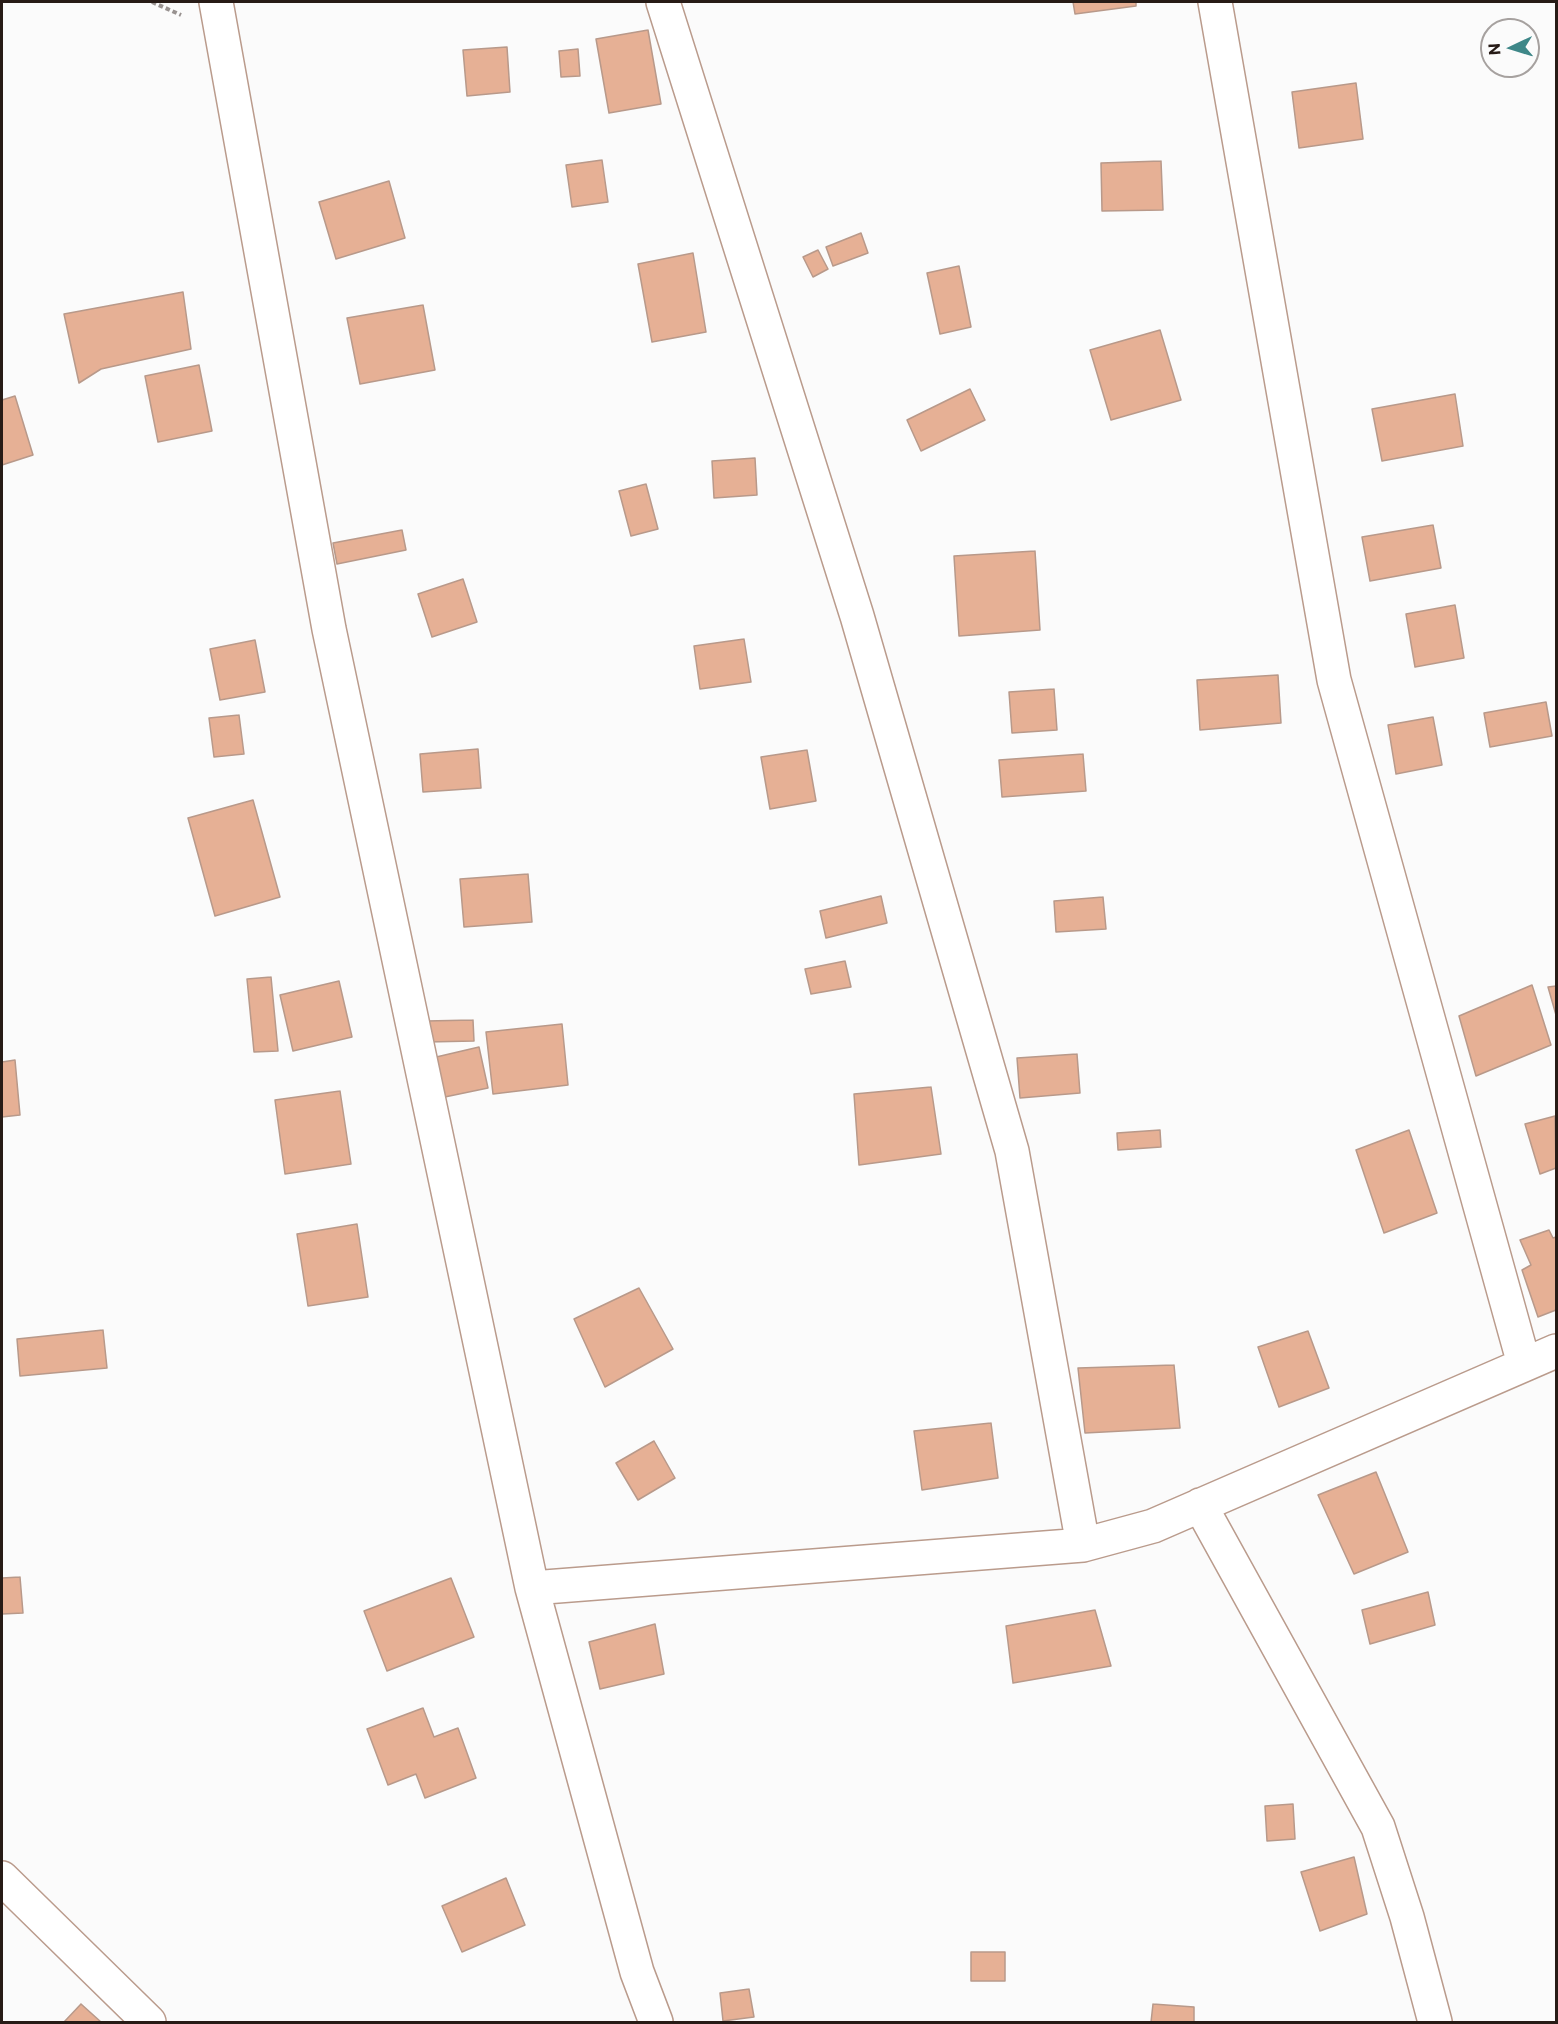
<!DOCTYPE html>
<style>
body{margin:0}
#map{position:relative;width:1558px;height:2024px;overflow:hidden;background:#fbfbfb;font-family:Commissioner,sans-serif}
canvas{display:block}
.frame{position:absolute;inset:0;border:3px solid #271b16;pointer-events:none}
.north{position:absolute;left:1480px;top:18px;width:60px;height:60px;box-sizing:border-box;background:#fbfbfb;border:2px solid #a6a19f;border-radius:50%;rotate:266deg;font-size:16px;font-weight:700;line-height:24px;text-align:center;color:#271b16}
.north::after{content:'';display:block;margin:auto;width:21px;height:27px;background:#3e8788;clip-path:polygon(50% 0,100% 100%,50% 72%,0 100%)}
</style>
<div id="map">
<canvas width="1558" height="2024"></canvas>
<div class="frame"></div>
<div class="north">N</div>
</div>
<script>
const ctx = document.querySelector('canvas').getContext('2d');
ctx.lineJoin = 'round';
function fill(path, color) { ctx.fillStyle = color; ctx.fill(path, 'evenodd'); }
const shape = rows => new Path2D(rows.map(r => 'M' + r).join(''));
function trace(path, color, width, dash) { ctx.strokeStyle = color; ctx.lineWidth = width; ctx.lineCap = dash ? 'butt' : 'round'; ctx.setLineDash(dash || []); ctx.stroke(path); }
const building = shape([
 [1073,2,1136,2,1136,6,1075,14,1073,2],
 [648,30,661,104,609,113,596,39,648,30],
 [507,47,510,92,467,96,463,50,507,47],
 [578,49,580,76,561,77,559,51,578,49],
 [1356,83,1363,139,1299,148,1292,92,1356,83],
 [602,160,608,202,572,207,566,165,602,160],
 [1161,161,1163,210,1102,211,1101,163,1161,161],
 [389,181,405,238,336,259,319,202,389,181],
 [861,233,868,253,833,266,826,247,861,233],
 [818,250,828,269,813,277,803,257,818,250],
 [693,253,706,332,652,342,638,264,693,253],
 [959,266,971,327,940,334,927,273,959,266],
 [183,292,191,349,101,369,79,383,64,314,183,292],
 [423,305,435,370,360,384,347,318,423,305],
 [1160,330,1181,400,1111,420,1090,350,1160,330],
 [199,365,212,431,158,442,145,376,199,365],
 [970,389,985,420,921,451,907,420,970,389],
 [1455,394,1463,446,1382,461,1372,409,1455,394],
 [15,396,33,455,2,465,2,400,15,396],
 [755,458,757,495,714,498,712,461,755,458],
 [646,484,658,529,631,536,619,491,646,484],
 [1433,525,1441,568,1370,581,1362,537,1433,525],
 [402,530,406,550,337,564,333,543,402,530],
 [1035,551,1040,630,959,636,954,556,1035,551],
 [463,579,477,622,432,637,418,594,463,579],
 [1455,605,1464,658,1415,667,1406,614,1455,605],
 [744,639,751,682,700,689,694,646,744,639],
 [255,640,265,692,220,700,210,649,255,640],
 [1278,675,1281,723,1200,730,1197,680,1278,675],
 [1054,689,1057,730,1012,733,1009,692,1054,689],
 [1546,702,1552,736,1490,747,1484,713,1546,702],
 [239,715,244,754,214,757,209,718,239,715],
 [1433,717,1442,765,1396,774,1388,725,1433,717],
 [478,749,481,788,423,792,420,754,478,749],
 [807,750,816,801,770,809,761,757,807,750],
 [1083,754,1086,791,1002,797,999,760,1083,754],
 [253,800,280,897,215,916,188,818,253,800],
 [528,874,532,922,464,927,460,879,528,874],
 [881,896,887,923,826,938,820,911,881,896],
 [1103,897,1106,929,1056,932,1054,901,1103,897],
 [845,961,851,987,811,994,805,969,845,961],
 [271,977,278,1051,254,1052,247,979,271,977],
 [339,981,352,1037,293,1051,280,995,339,981],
 [1532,985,1551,1045,1476,1076,1459,1016,1532,985],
 [1556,986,1556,1015,1548,987,1556,986],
 [473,1020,474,1041,427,1042,426,1021,473,1020],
 [562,1024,568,1085,493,1094,486,1032,562,1024],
 [479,1047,488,1088,440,1098,432,1058,479,1047],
 [1077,1054,1080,1093,1020,1098,1017,1058,1077,1054],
 [15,1060,20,1115,2,1117,2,1062,15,1060],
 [931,1087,941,1154,859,1165,854,1094,931,1087],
 [340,1091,351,1164,285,1174,275,1100,340,1091],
 [1555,1116,1556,1168,1540,1174,1525,1124,1555,1116],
 [1160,1130,1161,1147,1118,1150,1117,1133,1160,1130],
 [1409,1130,1437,1213,1384,1233,1356,1150,1409,1130],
 [357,1224,368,1297,308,1306,297,1234,357,1224],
 [1549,1230,1553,1238,1556,1237,1556,1310,1538,1317,1522,1270,1531,1265,1520,1240,1549,1230],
 [639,1288,673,1349,605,1387,574,1319,639,1288],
 [103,1330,107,1368,20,1376,17,1339,103,1330],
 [1308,1331,1329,1388,1279,1407,1258,1347,1308,1331],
 [1174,1365,1180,1428,1085,1433,1078,1368,1174,1365],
 [991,1423,998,1478,922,1490,914,1431,991,1423],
 [654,1441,675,1478,638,1500,616,1463,654,1441],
 [1376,1472,1408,1552,1354,1574,1318,1495,1376,1472],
 [20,1577,23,1613,2,1614,2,1578,20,1577],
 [451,1578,474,1637,387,1671,364,1611,451,1578],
 [1428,1592,1435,1625,1370,1644,1362,1610,1428,1592],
 [1095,1610,1111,1666,1013,1683,1006,1626,1095,1610],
 [655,1624,664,1674,600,1689,589,1642,655,1624],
 [423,1708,434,1737,458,1728,476,1778,425,1798,416,1774,388,1785,367,1729,423,1708],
 [1293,1804,1295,1839,1267,1841,1265,1806,1293,1804],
 [1354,1857,1367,1914,1320,1931,1301,1872,1354,1857],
 [506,1878,525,1925,462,1952,442,1906,506,1878],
 [971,1952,1005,1952,1005,1981,971,1981,971,1952],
 [749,1989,754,2017,723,2021,720,1993,749,1989],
 [81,2004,101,2022,64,2022,81,2004],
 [1153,2004,1194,2007,1194,2022,1151,2022,1153,2004]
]);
fill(building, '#e6b095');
trace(building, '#b8998a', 1.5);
const minor = shape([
 [216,2,329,629,532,1588,637,1972,656,2022],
 [663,2,857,616,1012,1151,1083,1545],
 [1215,2,1334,680,1524,1364],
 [1200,1505,1378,1827,1407,1917,1435,2022],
 [532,1588,1083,1545,1153,1526,1556,1351],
 [2,1878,149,2022]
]);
trace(minor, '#ba9b8c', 36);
trace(shape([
 [152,2,181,15]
]), '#989290', 4, [4.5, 3]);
trace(minor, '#fff', 33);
</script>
